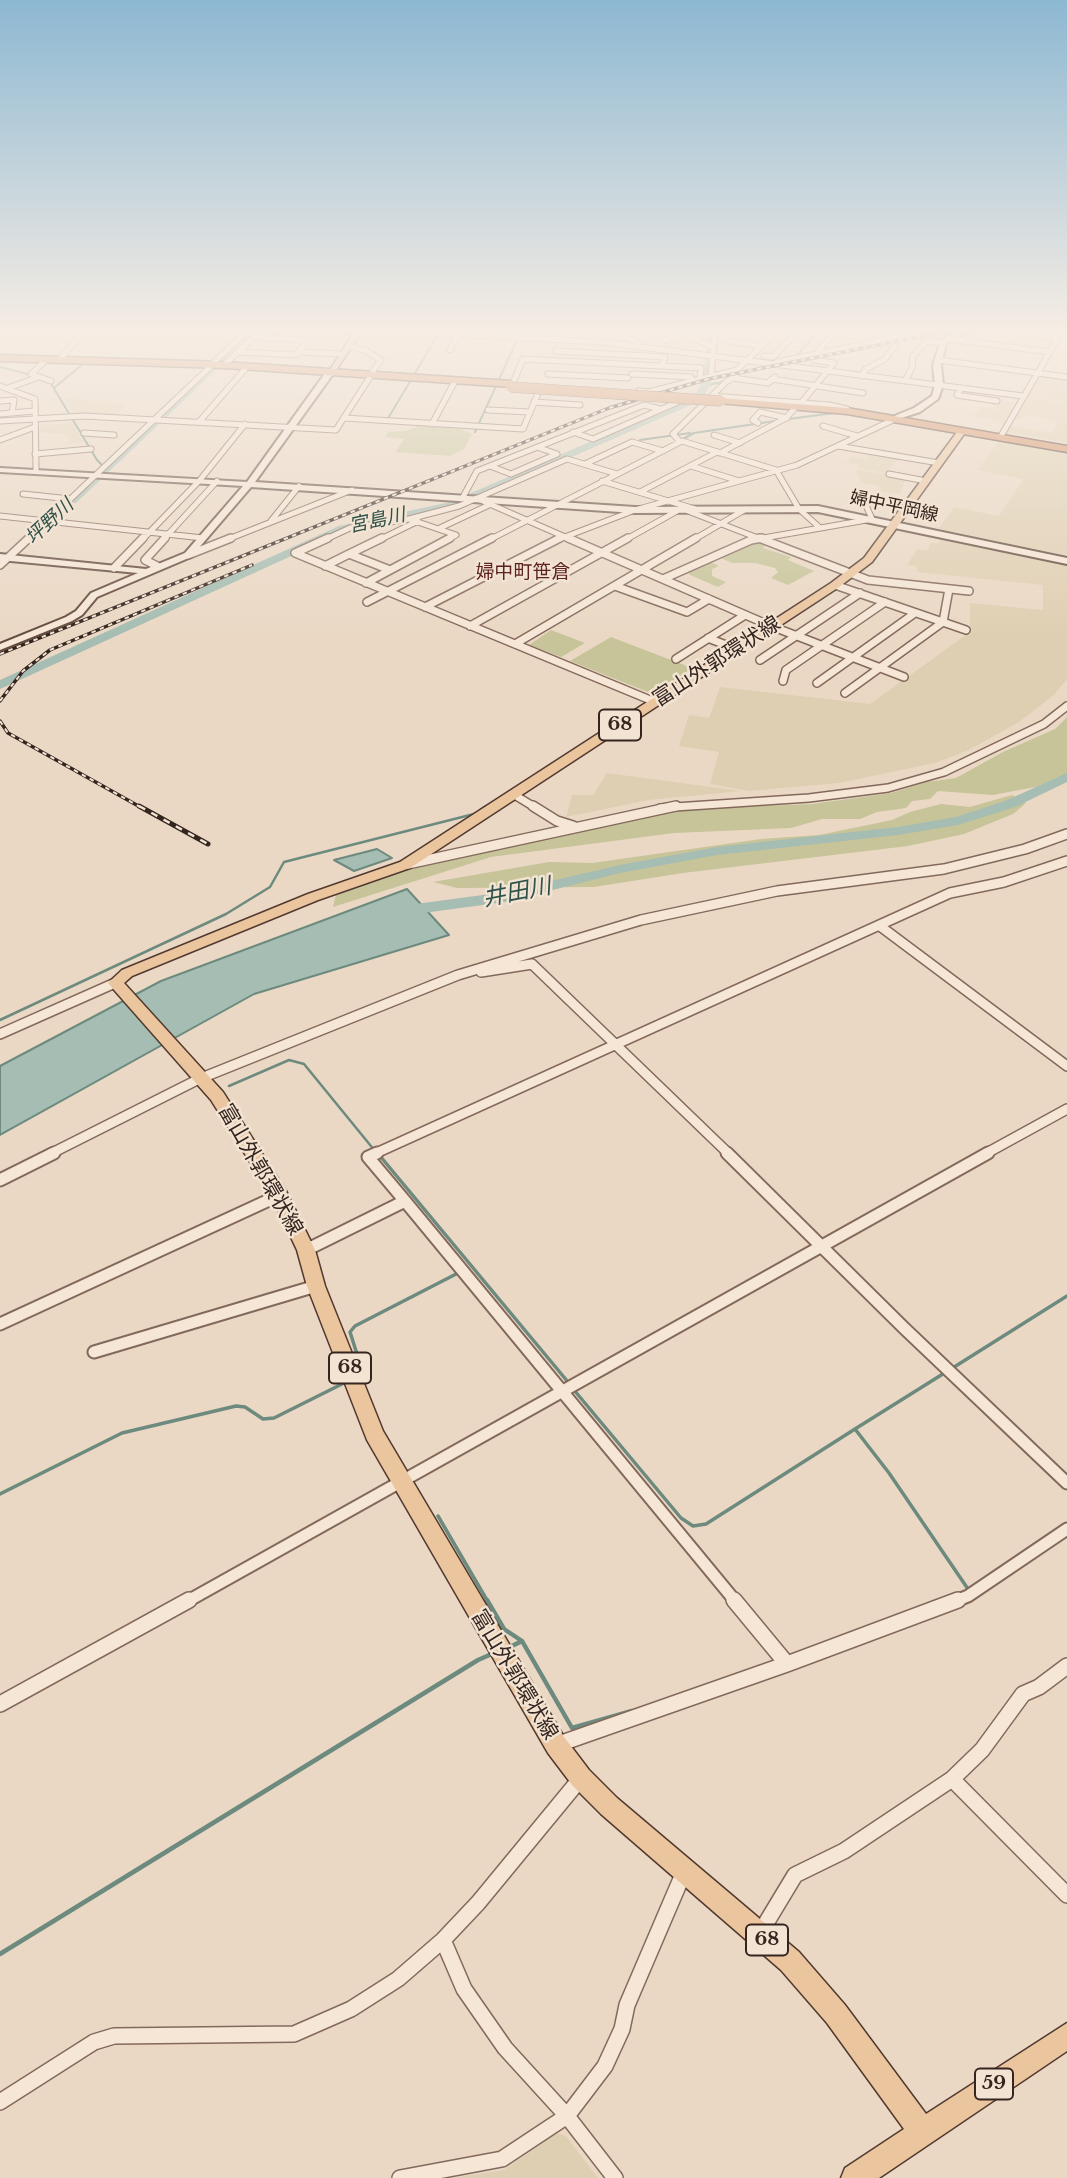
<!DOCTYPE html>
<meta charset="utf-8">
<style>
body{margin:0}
canvas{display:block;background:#ead8c4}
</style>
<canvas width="1067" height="2178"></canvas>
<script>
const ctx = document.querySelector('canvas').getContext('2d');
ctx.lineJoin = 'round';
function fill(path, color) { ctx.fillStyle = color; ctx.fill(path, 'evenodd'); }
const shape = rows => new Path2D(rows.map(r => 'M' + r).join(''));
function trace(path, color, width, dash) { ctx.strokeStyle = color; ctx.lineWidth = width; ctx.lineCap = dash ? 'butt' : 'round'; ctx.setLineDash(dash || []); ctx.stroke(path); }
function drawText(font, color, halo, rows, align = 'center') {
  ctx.font = font + ' "Libre Baskerville","Noto Sans JP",serif'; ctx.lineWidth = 5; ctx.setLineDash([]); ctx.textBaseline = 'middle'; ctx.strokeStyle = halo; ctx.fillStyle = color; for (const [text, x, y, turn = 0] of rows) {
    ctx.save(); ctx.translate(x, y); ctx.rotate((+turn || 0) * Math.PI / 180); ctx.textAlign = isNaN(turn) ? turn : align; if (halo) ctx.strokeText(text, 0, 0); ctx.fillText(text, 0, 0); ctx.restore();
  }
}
fill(shape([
 [1039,374,1067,377,1067,402,1026,396],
 [1026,397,1067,403,1067,443,1006,432,1010,426,1053,433,1057,422,1028,415,1020,420,1014,419],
 [64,398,125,404,117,416,74,415],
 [999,401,1017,403,1005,423,974,416,980,407,1000,410,995,408],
 [72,423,84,442,67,444,71,438,64,434,39,432,40,425],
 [999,442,1067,453,1067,557,938,529,954,507,999,516,1024,479,978,470],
 [871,453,899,458,885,473,858,468,859,465,847,463,852,456,865,459],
 [855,469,906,478,900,494,880,492,879,485,861,483],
 [939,536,1067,564,1067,679,1054,695,1019,722,969,750,935,763,839,783,749,791,710,784,719,752,679,746,689,715,709,718,720,687,870,704,970,632,970,603,1043,610,1043,585,917,572,917,566,907,565,917,549,928,550,930,543,939,543],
 [607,773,741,791,649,800,566,817,572,795,593,795],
 [557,2133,566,2136,598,2178,452,2178,504,2170]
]), '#dfcfb2');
fill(shape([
 [418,426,460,429,472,434,464,449,450,456,395,452,404,439,385,437,388,432,406,431],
 [753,540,766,545,763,548,791,557,788,560,814,571,788,585,771,578,778,572,775,568,755,563,732,563,721,558,711,562,719,566,712,569,712,576,726,582,718,587,690,575,686,570],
 [551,630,585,643,561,657,529,645],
 [611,637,692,668,653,694,570,661],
 [1067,717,1067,781,993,795,938,791,930,799,912,801,906,808,877,812,860,819,822,819,791,828,674,833,491,857,333,907,336,895,407,870,670,810,812,804,891,793,927,782,956,778,1003,752,1055,729],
 [1012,795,1026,803,1013,814,964,834,908,846,683,873,594,887,457,888,433,882,549,862,592,863,761,839,819,835,892,820,910,812,941,804,970,807]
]), '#c7c499');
const water = shape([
 [377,849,392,858,354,871,334,860,377,849],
 [407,889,449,935,254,994,0,1135,0,1066,161,981,407,889]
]);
fill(water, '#a5bdb2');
trace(water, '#6d8a7e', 2);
trace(shape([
 [942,341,947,333,943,331],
 [795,357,819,331],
 [0,367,31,375],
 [50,382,97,460,106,469],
 [704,386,722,382,733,375],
 [54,388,83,364],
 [789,419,834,413],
 [387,420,439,333],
 [475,432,521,331],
 [683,439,694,433,775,421],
 [640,440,690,433],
 [483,808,503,795]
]), '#6d8a7e', 2);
trace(shape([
 [480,810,486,806],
 [0,1020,226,914,270,887,284,862,474,814],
 [229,1086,289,1060,304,1064,375,1151]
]), '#6d8a7e', 2.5);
trace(shape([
 [380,1156,568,1382],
 [951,1369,1067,1296],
 [360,1375,363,1373,350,1332,355,1326,460,1272],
 [574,1390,681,1518,693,1526,706,1524,855,1429,889,1473,968,1589],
 [855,1429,946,1372],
 [0,1494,122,1433,236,1406,245,1407,263,1419,274,1418,348,1381],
 [438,1516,488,1602]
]), '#6d8a7e', 3.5);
trace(shape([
 [487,1600,504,1629,522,1641],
 [510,1647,522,1641,572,1728,632,1711],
 [0,1954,478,1660,494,1653]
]), '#6d8a7e', 4.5);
fill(shape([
 [248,331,257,331,76,503,68,503,68,499,248,331],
 [709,331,717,331,712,381,705,394,691,405,457,507,346,531,0,689,0,680,339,526,450,502,685,401,698,391,702,381,709,331],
 [1067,773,1067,782,1015,807,958,825,898,835,717,855,620,873,505,902,401,916,393,911,401,906,505,892,620,865,717,847,898,827,956,817,1005,801,1067,773]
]), '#a5bdb2');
const streetFar4 = shape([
 [275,331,289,333],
 [616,331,638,343],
 [680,331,714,348],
 [858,331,892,336],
 [1005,331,1057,338],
 [357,333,414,332,602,342,1023,396],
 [948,339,1050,352],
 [664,340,687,335],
 [728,341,762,346],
 [348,346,366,351,381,360,370,375],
 [450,350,459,332],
 [556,351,665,357,662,366],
 [239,352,296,355,307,340,255,337],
 [299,352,342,354],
 [815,355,835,331],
 [764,356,773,357,798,331],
 [60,359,85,331],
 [939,360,1067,377],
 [45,361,31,374,51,381],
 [777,362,930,331],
 [212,364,247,331],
 [224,365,257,334],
 [548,374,628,378],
 [632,374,691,377],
 [711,376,715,331],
 [861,376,866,369,885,359,896,344],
 [733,378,768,383,775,377],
 [772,379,863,393],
 [905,381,912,368,913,356,927,341,943,343],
 [513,383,523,359,701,368,700,378],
 [0,386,35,399,36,470],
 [8,388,36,378],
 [961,388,957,395,997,401],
 [639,391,648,392,737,370],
 [712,396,829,405,847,409],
 [0,401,14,400,12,413],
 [534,402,580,405],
 [801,403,834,363,814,360],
 [488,410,530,412],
 [0,414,34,411],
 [344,418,523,429,539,391],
 [0,421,84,416,336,430,370,377],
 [199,422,245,369],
 [758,423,753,420,760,412,787,418],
 [432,424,454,383],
 [823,426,857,436],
 [573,432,593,439,680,401,686,401],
 [84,433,114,435],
 [714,435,740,443],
 [1001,436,1062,331],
 [0,440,35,427],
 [680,442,673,434,726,382,736,376,737,370,777,331],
 [838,446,939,463],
 [720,453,786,418,795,408],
 [35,454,91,449],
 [585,464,632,442,663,451],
 [490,466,511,474,557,454,537,447],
 [691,466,739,481],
 [889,474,926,481],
 [602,481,695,509],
 [640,492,717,452],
 [23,494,70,499],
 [463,497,477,471,644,405,660,409],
 [476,498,572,540],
 [688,511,763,540],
 [0,516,203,538],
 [271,521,299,486],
 [440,528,491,504],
 [27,540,210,367],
 [142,540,200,480,245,424],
 [163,540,217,481],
 [226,540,352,490],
 [324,540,350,528,409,519],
 [379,540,418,521],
 [447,540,456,535,409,519,459,506,567,459,617,474],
 [489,540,682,441,776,470,799,509,819,527],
 [557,540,635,510,797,465,895,419],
 [625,540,677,511],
 [693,540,746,509],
 [752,540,872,519,861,494]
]);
const streetFar3 = shape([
 [328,538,295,553,655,702],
 [382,538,349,554,390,570],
 [568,538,771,626,904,677],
 [759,538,868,580,969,591],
 [188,555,231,538],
 [0,565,29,538],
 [157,566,145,560,165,538],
 [325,566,349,554],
 [114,568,143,538],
 [663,579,751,540,762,538],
 [366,583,450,538],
 [835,585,966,630],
 [615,586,687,612,709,599],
 [367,602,492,538],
 [425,607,560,538],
 [470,626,628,538],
 [708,638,736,649],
 [515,644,696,538],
 [676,659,745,615],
 [760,660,860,593],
 [783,681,786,670,885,602],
 [817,683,915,613],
 [845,693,943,622,949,589],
 [513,794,536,808],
 [660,808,809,798,888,788,944,772,1044,724,1067,706]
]);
const streetFar2 = shape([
 [533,806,557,821,573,826],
 [408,864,676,806],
 [880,926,1067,1066],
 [481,972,532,964,729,1154],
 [0,1034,115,983],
 [50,1154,199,1079,458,975,641,920,777,891,944,869,1025,849,1067,834],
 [374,1154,950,893,1004,882,1067,861],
 [985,1154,1067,1109]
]);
const streetFar1 = shape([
 [727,1153,904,1328,1067,1483],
 [0,1180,54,1153],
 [405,1201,736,1602],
 [306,1250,405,1201,368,1157,377,1153],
 [0,1324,280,1195],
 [94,1352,316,1286],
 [186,1602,988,1153],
 [953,1602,968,1596,1067,1529]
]);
const street = shape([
 [734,1600,787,1664],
 [0,1704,189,1600],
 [556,1745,787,1664,958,1600],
 [952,1779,1067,1895],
 [760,1933,795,1875,844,1851,952,1779,982,1750,1023,1694,1039,1687,1067,1666],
 [443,1940,464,1989,505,2048,567,2116,605,2066,622,2029,627,2005,684,1872],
 [0,2102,94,2042,114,2036,294,2034,351,2009,398,1979,443,1940,478,1903,581,1778],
 [400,2178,502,2159,567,2116,615,2178]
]);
const secondary = shape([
 [965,331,976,331,953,338,946,344,941,365,943,385,938,399,920,412,892,421,892,417,914,408,932,396,935,385,933,365,940,343,949,336,965,331],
 [326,372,333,374,255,482,635,507,818,506,1067,558,1067,564,818,512,635,513,251,487,191,557,97,597,82,615,72,621,0,650,0,644,66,617,76,611,91,593,138,573,0,560,0,554,146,569,185,553,243,486,0,472,0,468,247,482,326,372]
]);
const primary = shape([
 [339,331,361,333,332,376,326,376,352,335,339,331],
 [960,428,967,430,872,562,839,587,410,868,318,900,132,976,124,983,223,1092,286,1191,315,1250,325,1286,383,1431,564,1737,589,1770,617,1798,799,1952,845,2005,926,2114,1067,2023,1067,2051,879,2178,841,2178,845,2168,904,2129,827,2023,781,1970,601,1814,573,1786,548,1753,367,1440,307,1286,297,1250,272,1197,211,1100,108,983,122,970,308,894,400,862,831,583,864,558,960,428]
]);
const highway = shape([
 [0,355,224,362,512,381,517,384,512,387,224,368,0,361,0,355],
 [721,398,847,408,1067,446,1067,452,847,414,718,403,716,401,721,398]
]);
trace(streetFar4, '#83695c', 7);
trace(streetFar3, '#83695c', 10);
trace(streetFar2, '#83695c', 12);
trace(streetFar1, '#83695c', 15);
trace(street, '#83695c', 18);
trace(secondary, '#644b3f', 4);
trace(primary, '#513930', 3);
trace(highway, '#513930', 3);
trace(streetFar4, '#f5e6d6', 5);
trace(streetFar3, '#f5e6d6', 7);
trace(streetFar2, '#f5e6d6', 9);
trace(streetFar1, '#f5e6d6', 11);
trace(street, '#f5e6d6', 15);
fill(secondary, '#f5e6d6');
fill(primary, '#eac59e');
fill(highway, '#d2895b');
const railFar1 = shape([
 [0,654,609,408,708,379,948,331],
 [0,701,23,671,50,650,252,565],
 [0,721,8,733,142,808]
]);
const rail = shape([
 [139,806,208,844]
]);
trace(railFar1, '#34251f', 3.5);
trace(rail, '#34251f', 5);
trace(railFar1, '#f2e3d2', 2, [4.5]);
trace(rail, '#f2e3d2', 2.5, [7]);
const highwayBridge = shape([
 [511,387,721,401]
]);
trace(highwayBridge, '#513930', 11, []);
trace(highwayBridge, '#d2895b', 10);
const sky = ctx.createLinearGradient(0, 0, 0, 636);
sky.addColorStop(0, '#8db8d2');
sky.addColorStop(0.52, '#f6ede4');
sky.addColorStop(1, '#f6ede400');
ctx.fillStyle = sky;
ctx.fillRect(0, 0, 1067, 636);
drawText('18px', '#34251f', '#f2e3d2', [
 ["婦中平岡線",894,507,12]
]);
drawText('italic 19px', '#2f524a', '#f2e3d2', [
 ["宮島川",377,521,-12],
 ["坪野川",50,522,-43]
]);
drawText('19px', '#5d2322', '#f2e3d2', [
 ["婦中町笹倉",523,573]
]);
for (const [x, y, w] of [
 [620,725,42],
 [350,1368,42],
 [767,1940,42],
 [994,2084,38]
]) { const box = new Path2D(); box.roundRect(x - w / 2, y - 15.5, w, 31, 5); ctx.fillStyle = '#f2e3d2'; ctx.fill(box); trace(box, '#34251f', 2); }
drawText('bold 19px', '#34251f', null, [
 ["68",620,725],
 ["68",350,1368],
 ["68",767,1940],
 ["59",994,2084]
]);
drawText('21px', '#34251f', '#f2e3d2', [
 ["富山外郭環状線",717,662,-33],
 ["富山外郭環状線",260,1170,60],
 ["富山外郭環状線",514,1675,59]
]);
drawText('italic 23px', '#2f524a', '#f2e3d2', [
 ["井田川",517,893,-11]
]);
</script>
